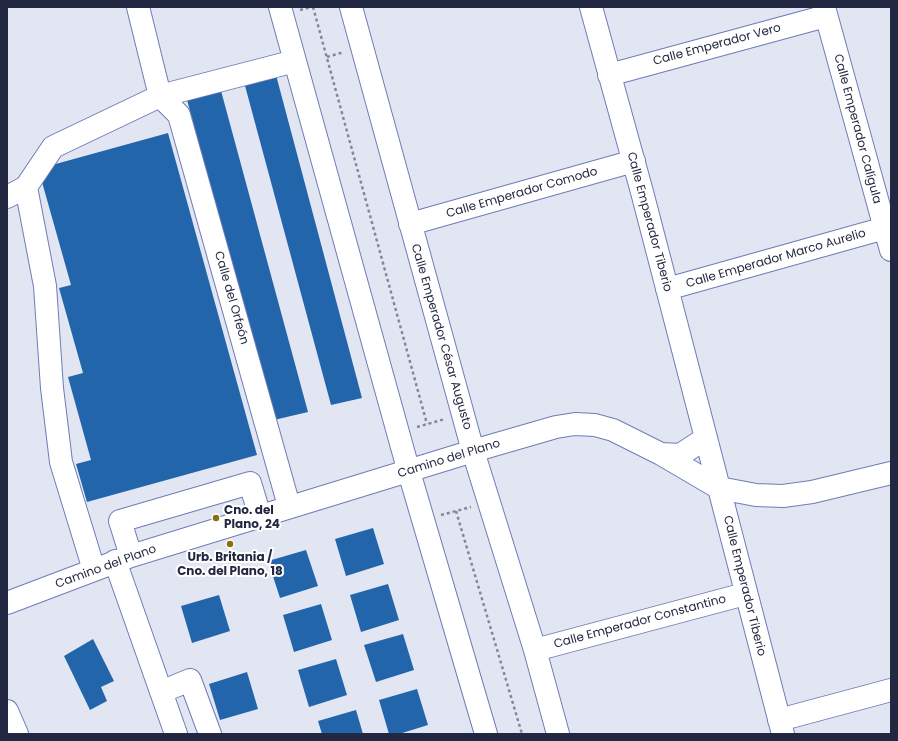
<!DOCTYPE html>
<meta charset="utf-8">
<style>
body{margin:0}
#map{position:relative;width:898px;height:741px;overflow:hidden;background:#e2e6f3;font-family:Poppins,sans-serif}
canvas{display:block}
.frame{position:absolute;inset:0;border:8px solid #222841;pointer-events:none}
</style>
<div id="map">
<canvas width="898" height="741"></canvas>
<div class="frame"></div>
</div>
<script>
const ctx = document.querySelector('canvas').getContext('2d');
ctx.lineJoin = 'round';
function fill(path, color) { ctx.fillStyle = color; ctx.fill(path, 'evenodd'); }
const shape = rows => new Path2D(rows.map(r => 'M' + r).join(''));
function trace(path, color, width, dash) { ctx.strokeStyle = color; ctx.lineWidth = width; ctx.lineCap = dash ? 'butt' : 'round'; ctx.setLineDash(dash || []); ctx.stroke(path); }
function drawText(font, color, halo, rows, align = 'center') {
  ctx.font = font + ' Poppins,sans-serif'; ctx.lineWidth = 4; ctx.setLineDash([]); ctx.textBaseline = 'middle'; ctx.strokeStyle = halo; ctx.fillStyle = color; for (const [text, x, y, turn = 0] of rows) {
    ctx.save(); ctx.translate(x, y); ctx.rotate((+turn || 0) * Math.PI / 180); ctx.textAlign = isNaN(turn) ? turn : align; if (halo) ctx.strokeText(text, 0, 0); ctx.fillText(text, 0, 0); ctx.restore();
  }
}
fill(shape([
 [276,75,362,398,331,405,244,82],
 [220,87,308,412,274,420,186,96],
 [168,133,257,455,87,502,76,464,91,460,68,377,83,373,59,288,71,285,42,182,52,165],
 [373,528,384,564,346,576,335,539],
 [306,550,318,586,280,598,268,561],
 [388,584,399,620,361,632,350,595],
 [219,595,230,631,192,643,181,606],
 [321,604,332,640,294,652,283,615],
 [403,634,414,670,376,682,364,645],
 [93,639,114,681,101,687,107,701,90,710,64,656],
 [336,659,347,695,309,707,298,670],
 [247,672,258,709,220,720,209,684],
 [417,689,428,725,399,734,389,734,379,700],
 [356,710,363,734,322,734,318,721]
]), '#2365ab');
const minor = shape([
 [138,7,160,96],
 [280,7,407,465,486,734],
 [351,7,473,451,535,650,558,734],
 [591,7,642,192,783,734],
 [824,7,891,250],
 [609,75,826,16],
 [160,96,179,115,289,506],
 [26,187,45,286,52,388,61,462,94,570],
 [7,197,26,187,53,147,160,96,295,61],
 [410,224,634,161],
 [667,289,885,228],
 [661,454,680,455,706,438],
 [131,556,120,521,250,483,260,516],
 [115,561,176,734],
 [7,603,131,556,473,451,556,427,575,424,595,425,613,430,661,454,719,488,756,495,783,496,812,492,891,473],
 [535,650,745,594],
 [161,692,190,680,210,734],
 [7,711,17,734],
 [779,720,891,690]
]);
trace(minor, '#6e7cb8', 24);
trace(shape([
 [313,7,427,424],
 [300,10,311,7],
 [327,57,344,52],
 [417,427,445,419],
 [456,511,522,734],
 [441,515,471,507]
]), '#82879a', 2.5, [3, 3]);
trace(minor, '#fff', 22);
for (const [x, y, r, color] of [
 [216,518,4,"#887011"],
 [230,544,4,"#887011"]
]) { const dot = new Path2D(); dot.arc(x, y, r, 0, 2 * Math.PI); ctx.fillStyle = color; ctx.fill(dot); trace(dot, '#fff', 1.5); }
drawText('12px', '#222841', '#fff', [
 ["Calle Emperador Vero",717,45,-15],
 ["Calle Emperador Calígula",857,129,75],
 ["Calle Emperador Comodo",522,193,-16],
 ["Calle Emperador Tiberio",649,222,75],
 ["Calle Emperador Marco Aurelio",776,259,-16],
 ["Calle del Orfeón",231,298,74],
 ["Calle Emperador César Augusto",441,337,74],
 ["Camino del Plano",449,459,-17],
 ["Camino del Plano",106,567,-20],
 ["Calle Emperador Tiberio",744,586,76],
 ["Calle Emperador Constantino",640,622,-15]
]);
drawText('bold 12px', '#222841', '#fff', [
 ["Cno. del",224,511],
 ["Plano, 24",224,525],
 ["Urb. Britania /",230,558,"center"],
 ["Cno. del Plano, 18",230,572,"center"]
], 'left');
</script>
